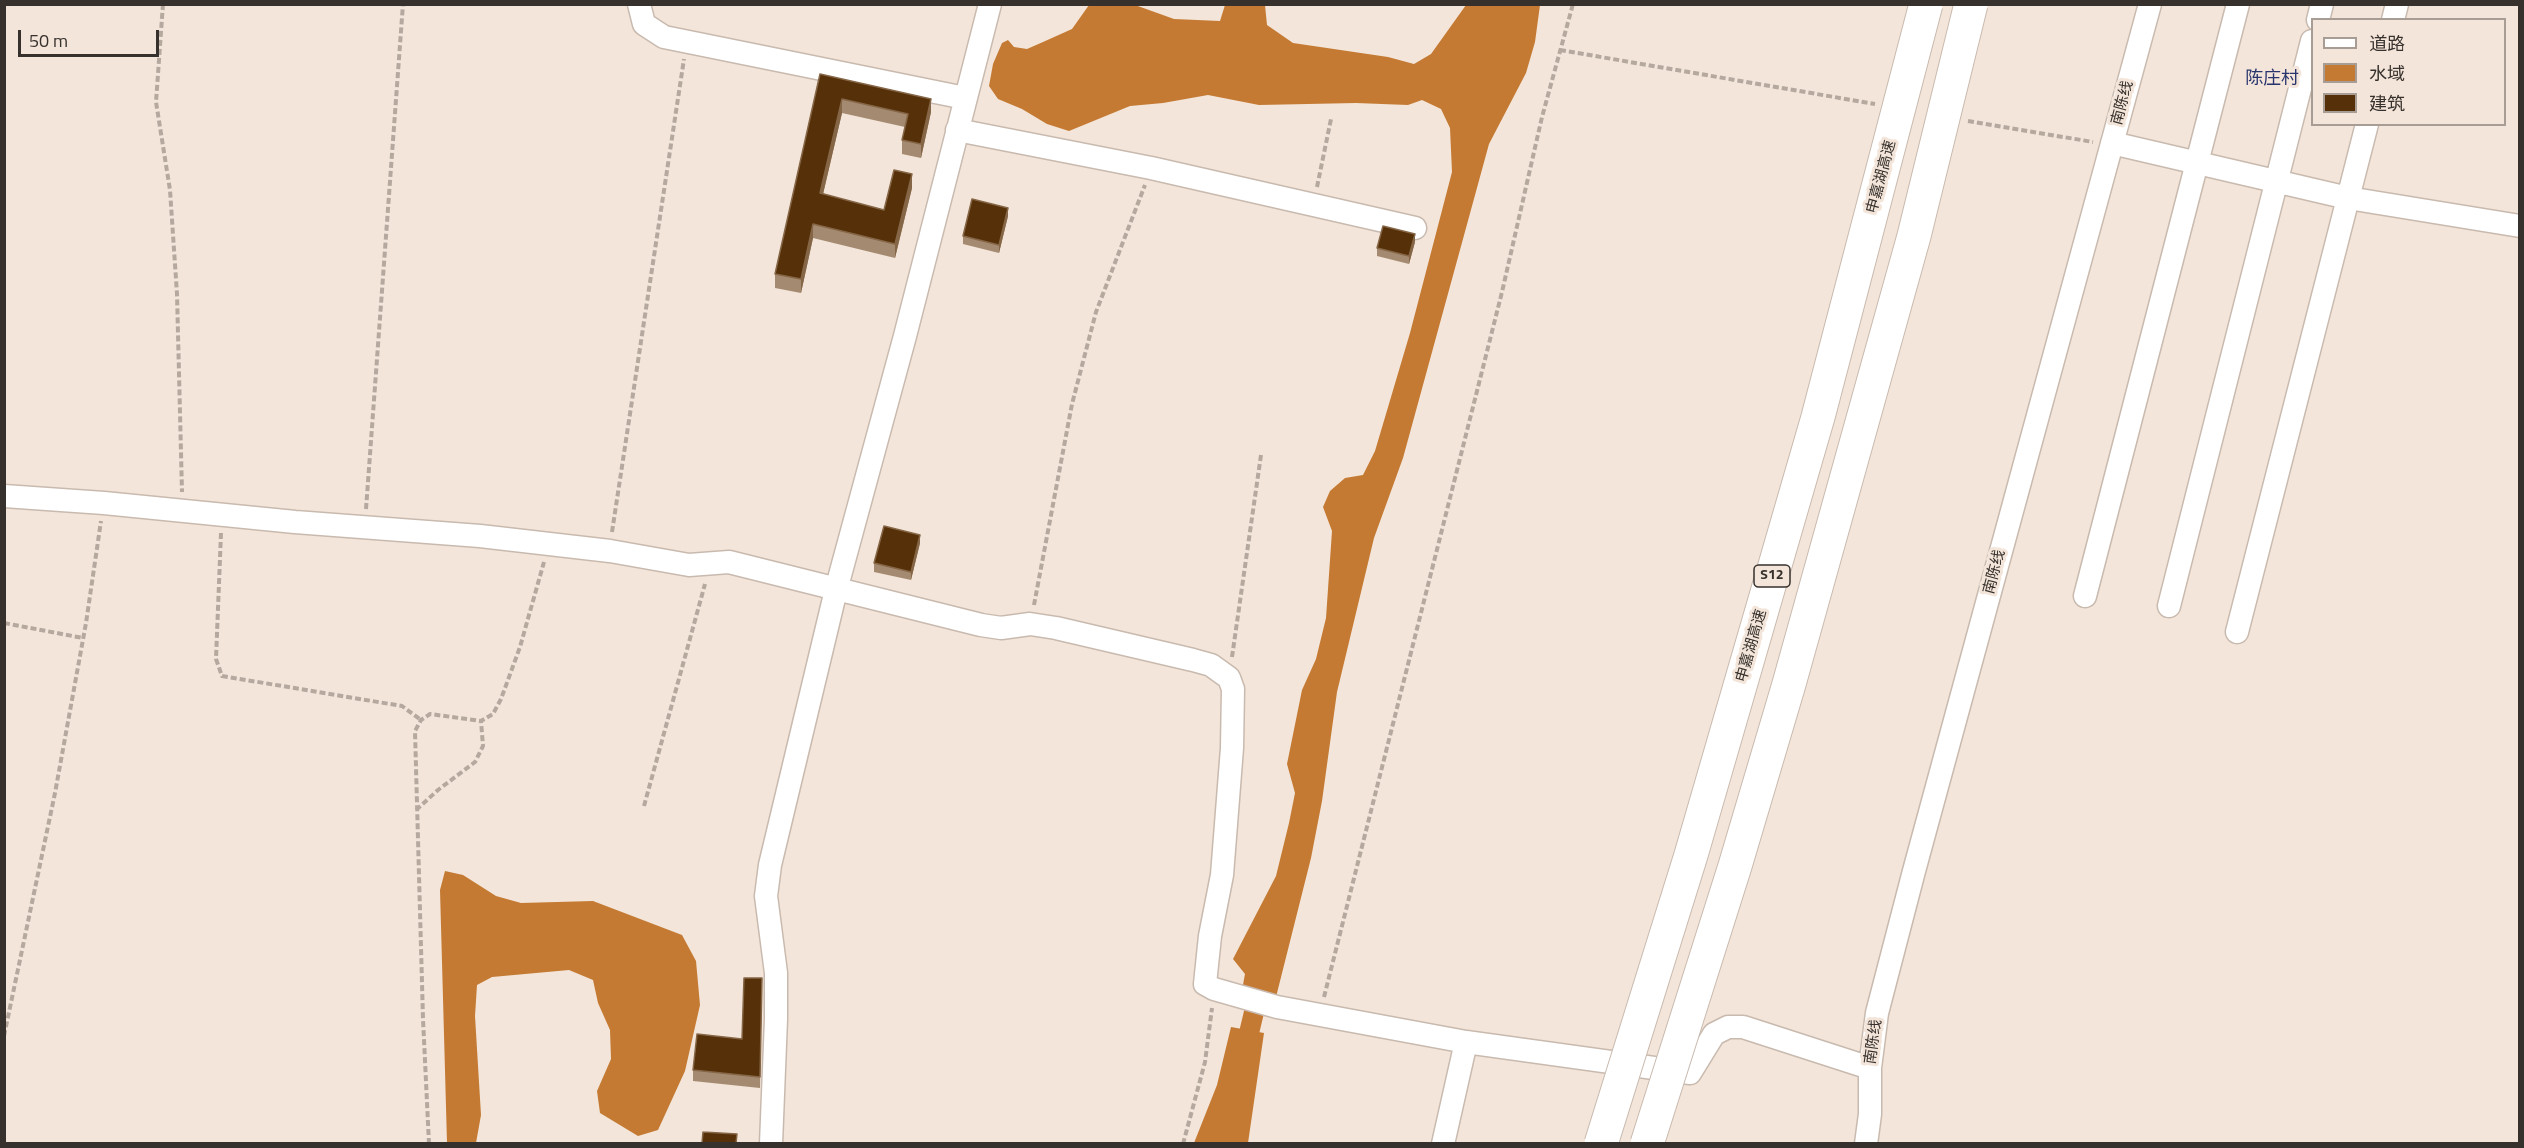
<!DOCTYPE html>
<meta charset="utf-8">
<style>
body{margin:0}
#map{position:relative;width:2524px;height:1148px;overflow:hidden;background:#f3e5d9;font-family:"Titillium Web","Noto Sans SC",sans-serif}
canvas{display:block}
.frame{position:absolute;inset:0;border:6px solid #37312d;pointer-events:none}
.legend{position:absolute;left:2311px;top:18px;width:195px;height:108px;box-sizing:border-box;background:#f3e5d9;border:2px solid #a89d94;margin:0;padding:8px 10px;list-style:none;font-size:18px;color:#37312d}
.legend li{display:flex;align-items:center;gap:12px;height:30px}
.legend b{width:30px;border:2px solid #a89d94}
.scale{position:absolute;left:18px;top:30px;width:141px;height:27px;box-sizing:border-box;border:3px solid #37312d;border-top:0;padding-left:8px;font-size:18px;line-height:21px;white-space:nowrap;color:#37312d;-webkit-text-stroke:4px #f3e5d9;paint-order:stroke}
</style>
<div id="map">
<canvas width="2524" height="1148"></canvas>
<div class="frame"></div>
<ul class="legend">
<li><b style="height:8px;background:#fff"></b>道路</li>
<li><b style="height:16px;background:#c47a33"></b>水域</li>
<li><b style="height:16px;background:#563008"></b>建筑</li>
</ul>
<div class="scale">50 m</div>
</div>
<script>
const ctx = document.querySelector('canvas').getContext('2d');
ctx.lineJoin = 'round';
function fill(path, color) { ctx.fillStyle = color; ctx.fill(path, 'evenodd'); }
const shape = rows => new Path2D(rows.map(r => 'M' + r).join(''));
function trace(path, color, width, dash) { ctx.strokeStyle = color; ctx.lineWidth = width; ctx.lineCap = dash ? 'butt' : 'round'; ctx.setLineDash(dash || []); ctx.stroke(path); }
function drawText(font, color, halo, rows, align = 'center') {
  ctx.font = font + ' "Titillium Web","Noto Sans SC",sans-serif'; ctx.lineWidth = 6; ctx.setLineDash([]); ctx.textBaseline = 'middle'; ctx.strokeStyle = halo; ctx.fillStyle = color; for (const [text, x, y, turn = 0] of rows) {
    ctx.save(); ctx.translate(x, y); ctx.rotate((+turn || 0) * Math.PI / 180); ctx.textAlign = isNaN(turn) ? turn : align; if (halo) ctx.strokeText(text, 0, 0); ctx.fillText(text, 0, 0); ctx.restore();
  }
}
fill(shape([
 [1089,5,1135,5,1174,19,1220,21,1225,5,1265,5,1267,25,1293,43,1388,57,1414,64,1431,54,1466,5,1540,5,1535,42,1526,73,1489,144,1403,458,1374,538,1337,692,1322,801,1311,858,1276,997,1242,990,1245,974,1233,959,1276,876,1289,823,1295,793,1287,764,1302,690,1316,659,1326,618,1332,531,1323,507,1330,491,1345,478,1363,475,1375,451,1410,333,1452,172,1450,128,1441,109,1422,100,1408,105,1356,103,1259,105,1208,95,1163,103,1130,106,1069,131,1047,124,1022,109,998,99,989,86,993,64,1002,43,1008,40,1014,47,1027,49,1043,42,1072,29],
 [445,871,463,875,496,896,521,903,593,901,682,935,696,961,700,1005,685,1071,658,1130,638,1136,600,1113,597,1091,611,1059,610,1030,598,1003,593,980,569,970,492,977,477,985,475,1016,481,1115,476,1143,447,1143,440,890],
 [1231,1027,1264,1033,1248,1143,1194,1143,1217,1085]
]), '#c47a33');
trace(shape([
 [1244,1054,1260,987]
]), '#c47a33', 20);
const minor = shape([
 [639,4,644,24,664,37,965,98],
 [2318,20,2322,4],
 [2393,20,2397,4],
 [957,130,1151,168,1415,228],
 [2112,143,2348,198,2520,226],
 [4,496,104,503,295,522,480,536,610,551,689,565,729,562,981,625,1001,628,1030,624,1056,628,1193,660,1211,665,1229,678,1233,689,1232,748,1222,875,1210,936,1205,984,1214,989,1277,1007,1466,1042,1690,1073,1714,1034,1728,1027,1743,1027,1870,1068],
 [2085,596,2238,4],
 [2169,606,2312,41],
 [2237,632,2367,124],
 [771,1144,776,1019,776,973,766,896,770,865,836,590,905,336,990,4],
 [1443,1144,1466,1042],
 [1866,1144,1870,1114,1870,1068,1877,1013,1914,871,2150,4]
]);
trace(minor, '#c9baaf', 25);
trace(shape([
 [163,4,156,102,170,190,177,294,182,492],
 [1560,50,1875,104],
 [1968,121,2093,142],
 [1317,187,1331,119],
 [366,509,403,4],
 [612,532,684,59],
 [221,533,216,659,222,676,402,706,421,720],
 [1034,605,1072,404,1096,312,1145,185],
 [4,623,83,638],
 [1232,657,1261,455],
 [644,806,705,584],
 [416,810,438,790,475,762,483,746,481,721],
 [1324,997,1502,292,1542,117,1573,4],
 [4,1036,55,793,86,623,101,521],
 [429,1144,423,1019,415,731,421,720,430,714,481,721,493,714,501,699,520,647,544,562],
 [1183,1144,1205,1062,1212,1008]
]), '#b4a89f', 4, [6, 3]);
trace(minor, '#fff', 22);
const highwayBridge = shape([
 [1601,1144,1691,855,1818,417,1926,4],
 [1647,1144,1735,866,1789,684,1914,236,1971,4]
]);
trace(highwayBridge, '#c9baaf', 35, []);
trace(highwayBridge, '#fff', 33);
fill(shape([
 [820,74,931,112,921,158,902,154,902,140,905,127,842,113,823,194,884,210,912,188,895,258,813,238,801,293,775,288,775,274],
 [1008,216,999,253,963,244,963,236],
 [1415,242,1409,264,1377,256,1377,248],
 [920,543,911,580,874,572,874,563],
 [762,978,760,1088,693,1081,693,1070,742,1039]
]), '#a48a70');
fill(shape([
 [842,99,842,113,820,207,820,193],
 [931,99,931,112,921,158,921,144],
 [912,174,912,188,895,258,895,244],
 [1008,208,1008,216,999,253,999,245],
 [813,224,813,238,801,293,801,279],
 [1415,234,1415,242,1409,264,1409,256],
 [920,535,920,543,911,580,911,572]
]), '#856647');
const building = shape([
 [820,74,931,99,921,144,902,140,908,114,842,99,820,193,884,210,894,170,912,174,895,244,813,224,801,279,775,274,820,74],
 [972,199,1008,208,999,245,963,236,972,199],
 [1383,226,1415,234,1409,256,1377,248,1383,226],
 [884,526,920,535,911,572,874,563,884,526],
 [744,978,762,978,760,1077,693,1070,697,1034,742,1039,744,978],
 [703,1132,737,1134,736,1143,702,1143,703,1132]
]);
fill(building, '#563008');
trace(building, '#856647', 1.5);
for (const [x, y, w] of [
 [1772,576,36]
]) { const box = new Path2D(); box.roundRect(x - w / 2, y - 11, w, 22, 4.5); ctx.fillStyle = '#f3e5d9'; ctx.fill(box); trace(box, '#37312d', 1.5); }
drawText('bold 14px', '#37312d', null, [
 ["S12",1772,576]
]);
drawText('15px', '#37312d', '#f3e5d9', [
 ["南陈线",2123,103,-75],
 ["申嘉湖高速",1882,177,-75],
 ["南陈线",1995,572,-75],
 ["申嘉湖高速",1752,646,-74],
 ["南陈线",1874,1042,-82]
]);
drawText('18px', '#28346e', '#f3e5d9', [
 ["陈庄村",2272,80]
]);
</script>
